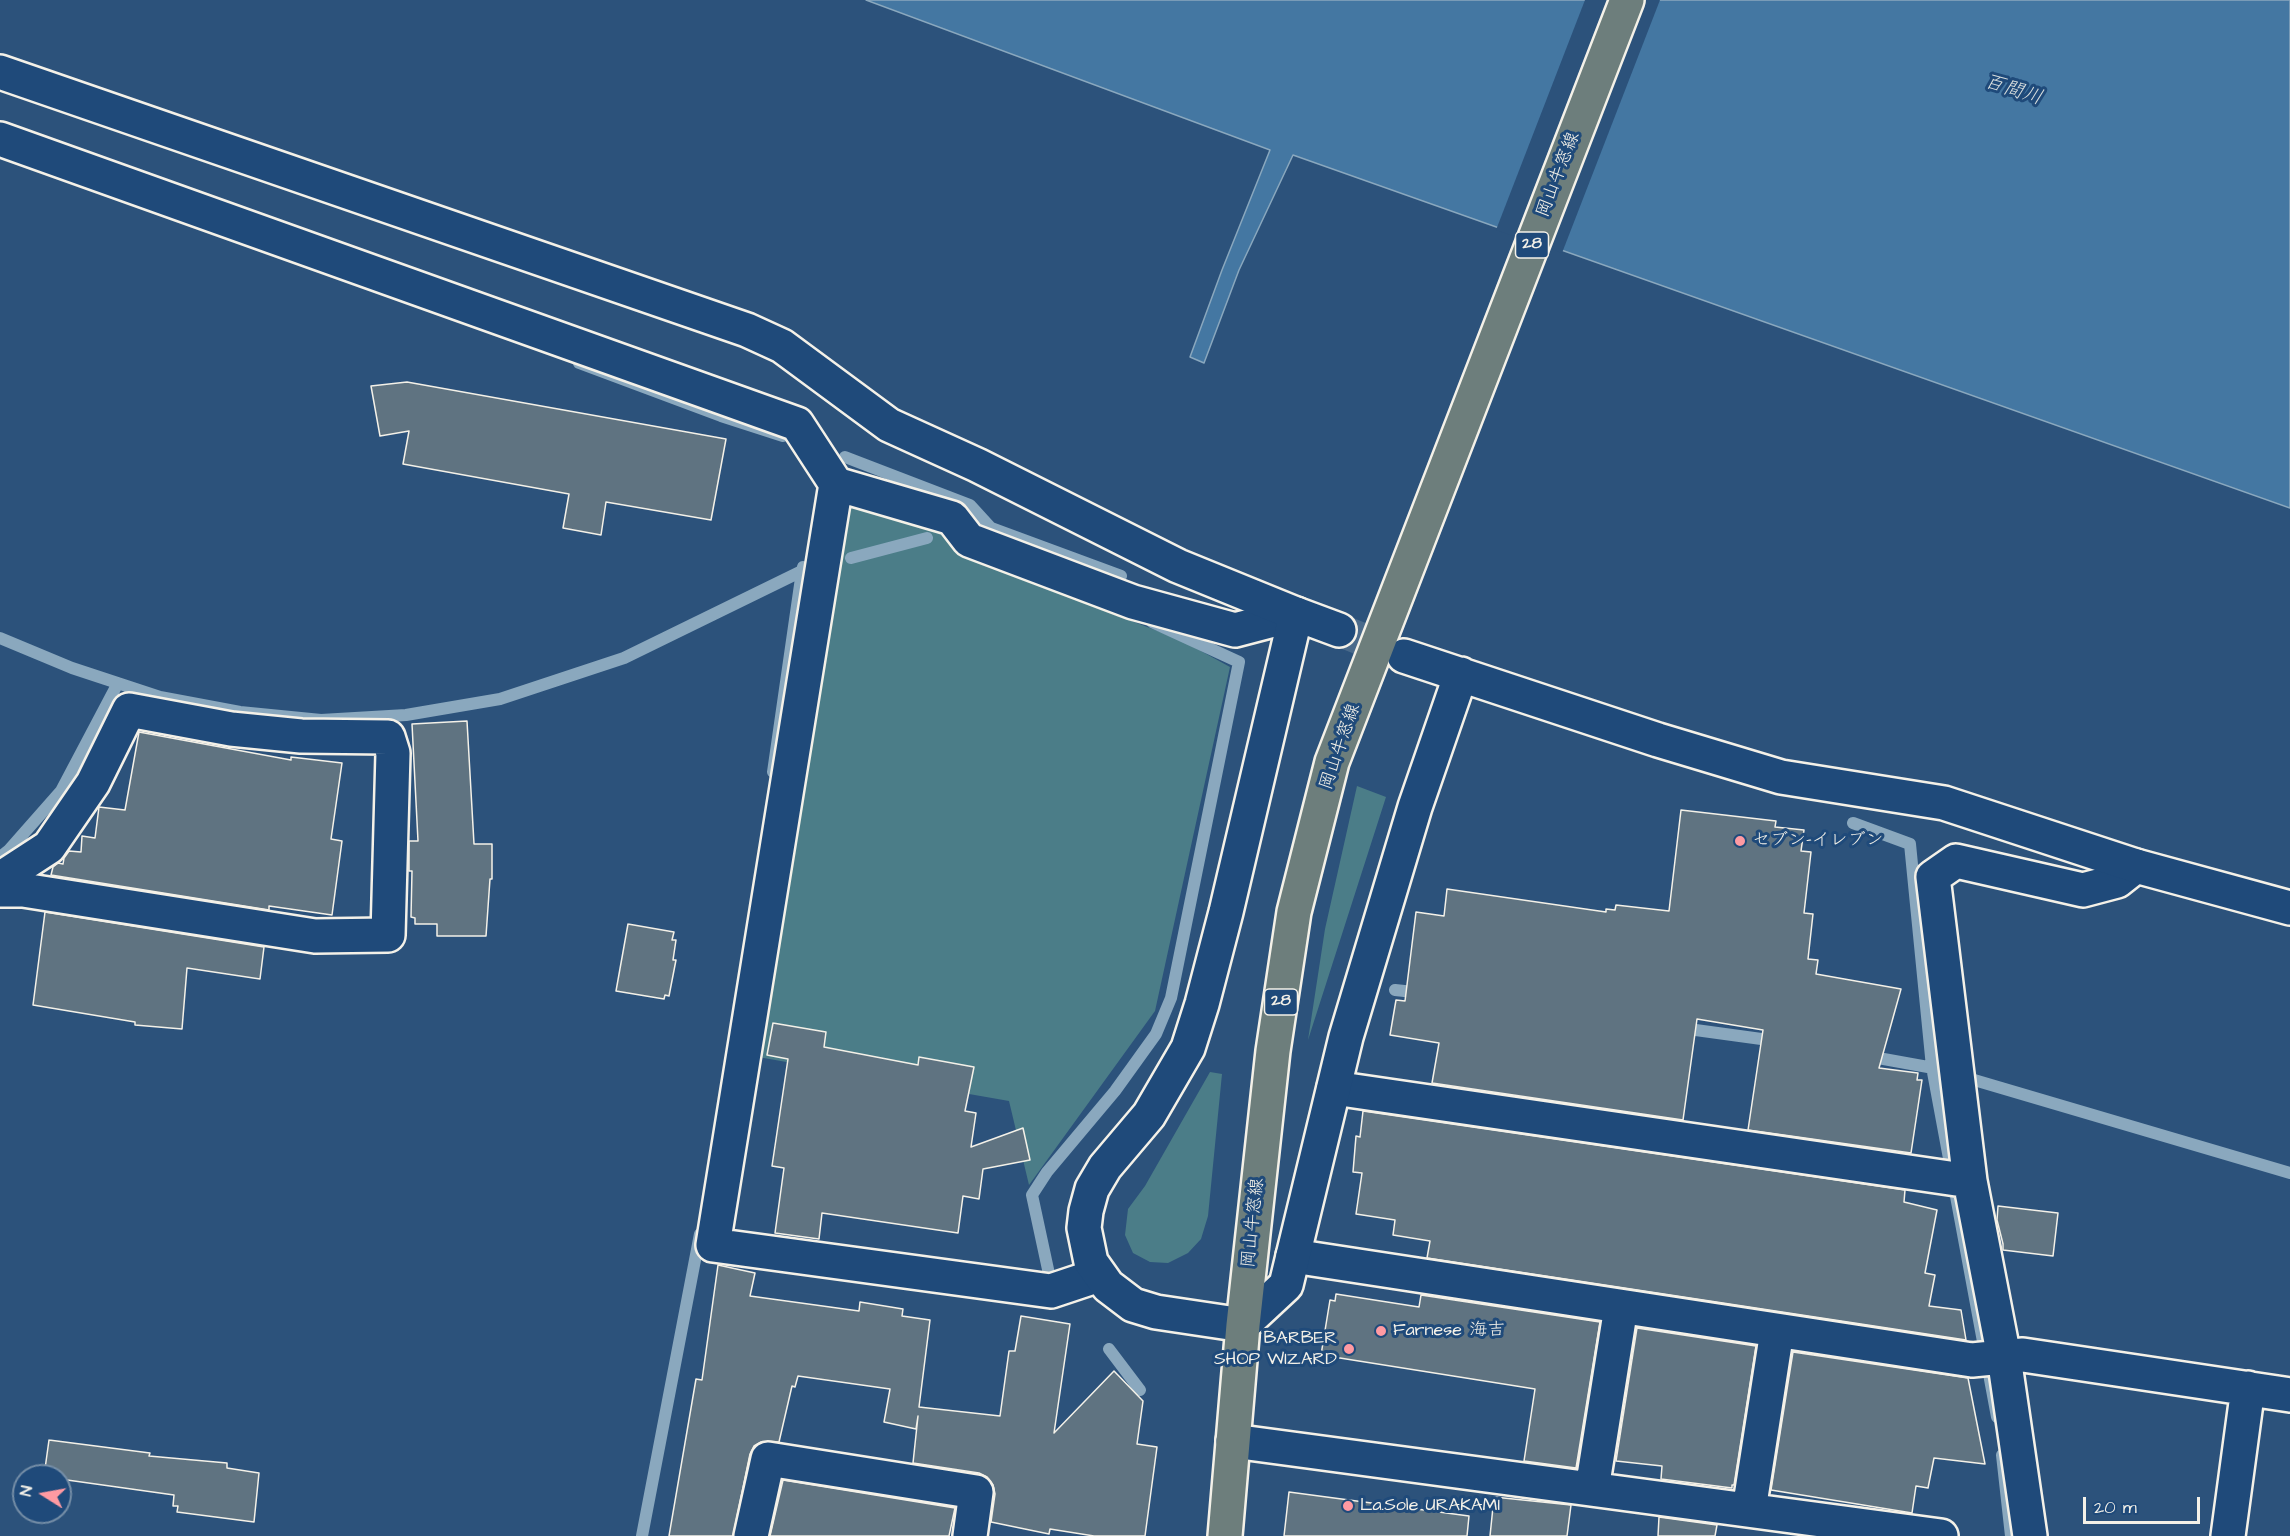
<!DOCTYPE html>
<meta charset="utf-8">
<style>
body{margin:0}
#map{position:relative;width:2290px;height:1536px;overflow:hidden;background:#2c527b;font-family:"Architects Daughter",sans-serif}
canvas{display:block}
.north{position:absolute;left:12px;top:1464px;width:60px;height:60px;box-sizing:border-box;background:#1f4a7a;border:2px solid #748da6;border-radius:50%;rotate:281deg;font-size:16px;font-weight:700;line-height:24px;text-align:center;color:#f4f1e8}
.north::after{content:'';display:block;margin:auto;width:21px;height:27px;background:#ff9aa2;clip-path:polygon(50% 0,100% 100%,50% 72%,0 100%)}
.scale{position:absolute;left:2083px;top:1497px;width:117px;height:27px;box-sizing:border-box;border:3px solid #f4f1e8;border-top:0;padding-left:8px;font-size:18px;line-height:21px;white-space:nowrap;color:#f4f1e8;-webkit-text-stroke:4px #1f4a7a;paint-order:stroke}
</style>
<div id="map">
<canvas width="2290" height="1536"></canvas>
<div class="north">N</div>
<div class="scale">20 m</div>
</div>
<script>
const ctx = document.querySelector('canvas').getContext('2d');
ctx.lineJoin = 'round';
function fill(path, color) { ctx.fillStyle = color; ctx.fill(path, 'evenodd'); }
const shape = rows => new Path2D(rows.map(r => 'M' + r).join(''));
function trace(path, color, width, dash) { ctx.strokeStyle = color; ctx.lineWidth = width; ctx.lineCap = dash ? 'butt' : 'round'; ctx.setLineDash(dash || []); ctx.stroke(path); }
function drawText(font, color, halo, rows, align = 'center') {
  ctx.font = font + ' "Architects Daughter","Klee One",sans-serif'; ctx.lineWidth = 6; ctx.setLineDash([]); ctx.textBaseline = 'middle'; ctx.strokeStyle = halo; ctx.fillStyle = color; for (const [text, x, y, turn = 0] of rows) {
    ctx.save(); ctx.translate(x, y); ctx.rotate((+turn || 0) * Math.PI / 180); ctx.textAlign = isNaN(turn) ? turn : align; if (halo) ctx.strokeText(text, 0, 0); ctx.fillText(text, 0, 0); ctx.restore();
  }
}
fill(shape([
 [854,499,943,527,960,555,1181,640,1230,667,1155,1011,1029,1185,1009,1101,758,1057,843,521],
 [1357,786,1386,797,1308,1040,1325,929],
 [1210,1072,1222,1074,1208,1216,1201,1239,1188,1253,1168,1263,1150,1262,1133,1253,1125,1235,1128,1209,1145,1186]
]), '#4b7d88');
const water = shape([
 [866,0,2290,0,2290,508,1293,155,1239,270,1204,363,1190,357,1222,270,1270,150,866,0]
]);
fill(water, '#4477a2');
trace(water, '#8aa8be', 1.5);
fill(shape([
 [1585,0,1660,0,1562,253,1496,230]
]), '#2c527b');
trace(shape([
 [579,363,721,416,783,436],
 [845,457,970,505,991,528,1121,576],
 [851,558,927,538],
 [0,638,72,668,160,697,240,712,321,720,406,715,500,699,624,658,802,571,803,567],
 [773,772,802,571,812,569],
 [1853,823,1910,844,1932,1067,1997,1417],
 [0,857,9,850,61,791,118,683],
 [1395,990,1423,993],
 [1681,1028,1776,1041],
 [1867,1056,1939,1069],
 [1964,1077,2290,1173],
 [1049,1274,1032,1195,1047,1172,1115,1091,1156,1034,1171,998,1239,662,1152,622],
 [1109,1349,1140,1390],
 [2002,1455,2011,1536],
 [642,1536,700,1234]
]), '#8aa8be', 12);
const building = shape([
 [407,382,726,439,711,520,606,502,601,535,563,528,569,494,403,464,409,431,380,436,371,386,407,382],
 [467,721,474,844,492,844,492,879,490,879,486,936,437,936,437,924,415,924,415,918,411,917,412,871,409,871,409,841,418,841,412,724,467,721],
 [139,732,291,760,291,757,342,763,331,839,342,841,332,915,269,906,269,910,51,875,53,867,58,863,63,864,64,858,69,851,81,852,82,836,95,838,99,807,125,810,139,732],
 [1681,810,1776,821,1775,827,1804,830,1801,851,1811,852,1804,913,1813,914,1808,959,1818,960,1816,974,1901,989,1879,1068,1918,1073,1917,1080,1922,1080,1911,1153,1748,1130,1763,1030,1697,1019,1683,1120,1432,1083,1439,1043,1390,1035,1396,1000,1405,1001,1416,912,1444,916,1447,889,1606,912,1606,909,1615,910,1616,905,1669,911,1681,810],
 [45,912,264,947,260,979,187,968,182,1029,135,1025,135,1022,33,1005,45,912],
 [628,924,674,932,672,940,676,940,673,960,676,960,669,996,665,995,664,999,616,991,628,924],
 [773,1023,826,1032,824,1047,918,1065,919,1057,974,1067,965,1111,976,1113,971,1147,1023,1128,1030,1160,983,1169,979,1199,963,1196,958,1233,822,1213,819,1239,775,1233,784,1168,772,1166,788,1059,767,1055,773,1023],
 [1363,1111,1905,1190,1904,1202,1937,1210,1925,1273,1935,1275,1929,1306,1961,1310,1966,1340,1427,1258,1430,1241,1393,1235,1395,1220,1356,1214,1362,1173,1353,1172,1356,1136,1360,1137,1363,1111],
 [1998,1206,2058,1213,2053,1256,2003,1250,2003,1244,1997,1220,1998,1206],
 [718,1265,755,1273,750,1296,859,1311,860,1302,903,1309,902,1316,930,1320,919,1407,1000,1416,1009,1351,1015,1351,1021,1316,1070,1324,1054,1433,1114,1371,1143,1401,1137,1444,1157,1447,1145,1536,1094,1536,1050,1529,1049,1534,991,1522,995,1494,993,1485,987,1477,979,1473,913,1463,918,1416,916,1429,884,1422,890,1389,798,1376,795,1387,792,1386,779,1442,761,1442,754,1446,750,1454,733,1536,669,1536,696,1379,702,1380,718,1265],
 [1336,1294,1419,1307,1421,1295,1600,1322,1576,1468,1524,1461,1535,1389,1321,1355,1330,1300,1335,1301,1336,1294],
 [1637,1328,1756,1346,1734,1485,1732,1485,1732,1488,1661,1479,1662,1466,1616,1461,1637,1328],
 [1793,1352,1968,1378,1985,1464,1934,1458,1928,1488,1916,1486,1912,1513,1771,1490,1793,1352],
 [49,1440,150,1453,149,1456,227,1463,227,1468,259,1473,254,1522,177,1512,178,1506,173,1506,174,1495,60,1479,60,1476,44,1476,49,1440],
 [783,1480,955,1508,949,1536,770,1536,783,1480],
 [1289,1492,1469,1516,1467,1536,1284,1536,1289,1492],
 [1494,1497,1571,1505,1567,1536,1490,1536,1494,1497],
 [1659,1517,1717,1525,1715,1536,1658,1536,1659,1517]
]);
fill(building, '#5f7381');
trace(building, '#f4f1e8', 1.5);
trace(shape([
 [1339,630,1404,656]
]), '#4a6a8b', 33, [33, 16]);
const street = shape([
 [0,139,797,424,836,484,952,518,969,540,1133,602,1235,630,1296,614],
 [836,484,713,1245,1051,1291,1099,1275],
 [0,879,49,847,93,783,129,710,231,729,301,736,388,737,393,753,388,935,315,936,23,890,0,890],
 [1334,1088,1970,1181],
 [1293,1256,1972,1360,2023,1355,2290,1395],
 [1233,1441,1941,1536],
 [1592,1489,1621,1307],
 [1749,1510,1777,1331],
 [751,1536,768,1459,976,1492,970,1536],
 [2030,1536,2004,1357,1970,1181,1933,877,1956,861,2083,890,2117,881,2136,866],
 [2228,1536,2248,1388]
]);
const secondary = shape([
 [0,72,747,330,782,346,889,425,977,465,1178,566,1296,614,1339,630],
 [1296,614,1226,912,1202,1004,1188,1048,1149,1115,1105,1167,1092,1189,1086,1211,1084,1228,1091,1262,1108,1286,1133,1305,1156,1312,1243,1325,1286,1285,1346,1037,1415,807,1461,674],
 [1404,656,1658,740,1781,777,1944,803,2136,866,2290,908]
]);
const primary = shape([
 [1225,1536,1243,1325,1273,1051,1294,912,1332,762,1627,0]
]);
trace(street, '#f4f1e8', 38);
trace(secondary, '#f4f1e8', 38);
trace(primary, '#f4f1e8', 38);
trace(street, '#1f4a7a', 33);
trace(secondary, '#1f4a7a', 33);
trace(primary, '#6d7e7c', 33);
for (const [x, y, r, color] of [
 [1740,841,6,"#ff9aa2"],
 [1381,1331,6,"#ff9aa2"],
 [1349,1349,6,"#ff9aa2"],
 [1348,1506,6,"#ff9aa2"]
]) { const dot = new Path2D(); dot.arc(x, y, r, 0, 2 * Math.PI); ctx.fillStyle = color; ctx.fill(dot); trace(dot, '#1f4a7a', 2); }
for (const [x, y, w] of [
 [1532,245,33],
 [1281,1002,33]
]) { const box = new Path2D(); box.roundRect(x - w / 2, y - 13, w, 26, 4.5); ctx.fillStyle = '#1f4a7a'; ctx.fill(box); trace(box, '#f4f1e8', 1.5); }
drawText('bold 16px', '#f4f1e8', null, [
 ["28",1532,245],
 ["28",1281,1002]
]);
drawText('18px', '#f4f1e8', '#1f4a7a', [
 ["岡山牛窓線",1559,175,-69],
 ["岡山牛窓線",1341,747,-71],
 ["岡山牛窓線",1254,1223,-84]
]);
drawText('18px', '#f4f1e8', '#1f4a7a', [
 ["セブン-イレブン",1752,841],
 ["Farnese 海吉",1393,1331],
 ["BARBER",1337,1339,"right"],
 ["SHOP WIZARD",1337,1360,"right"],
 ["La.Sole URAKAMI",1360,1506]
], 'left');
drawText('italic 20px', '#dadfde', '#1f4a7a', [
 ["百間川",2013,91,18]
]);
</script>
